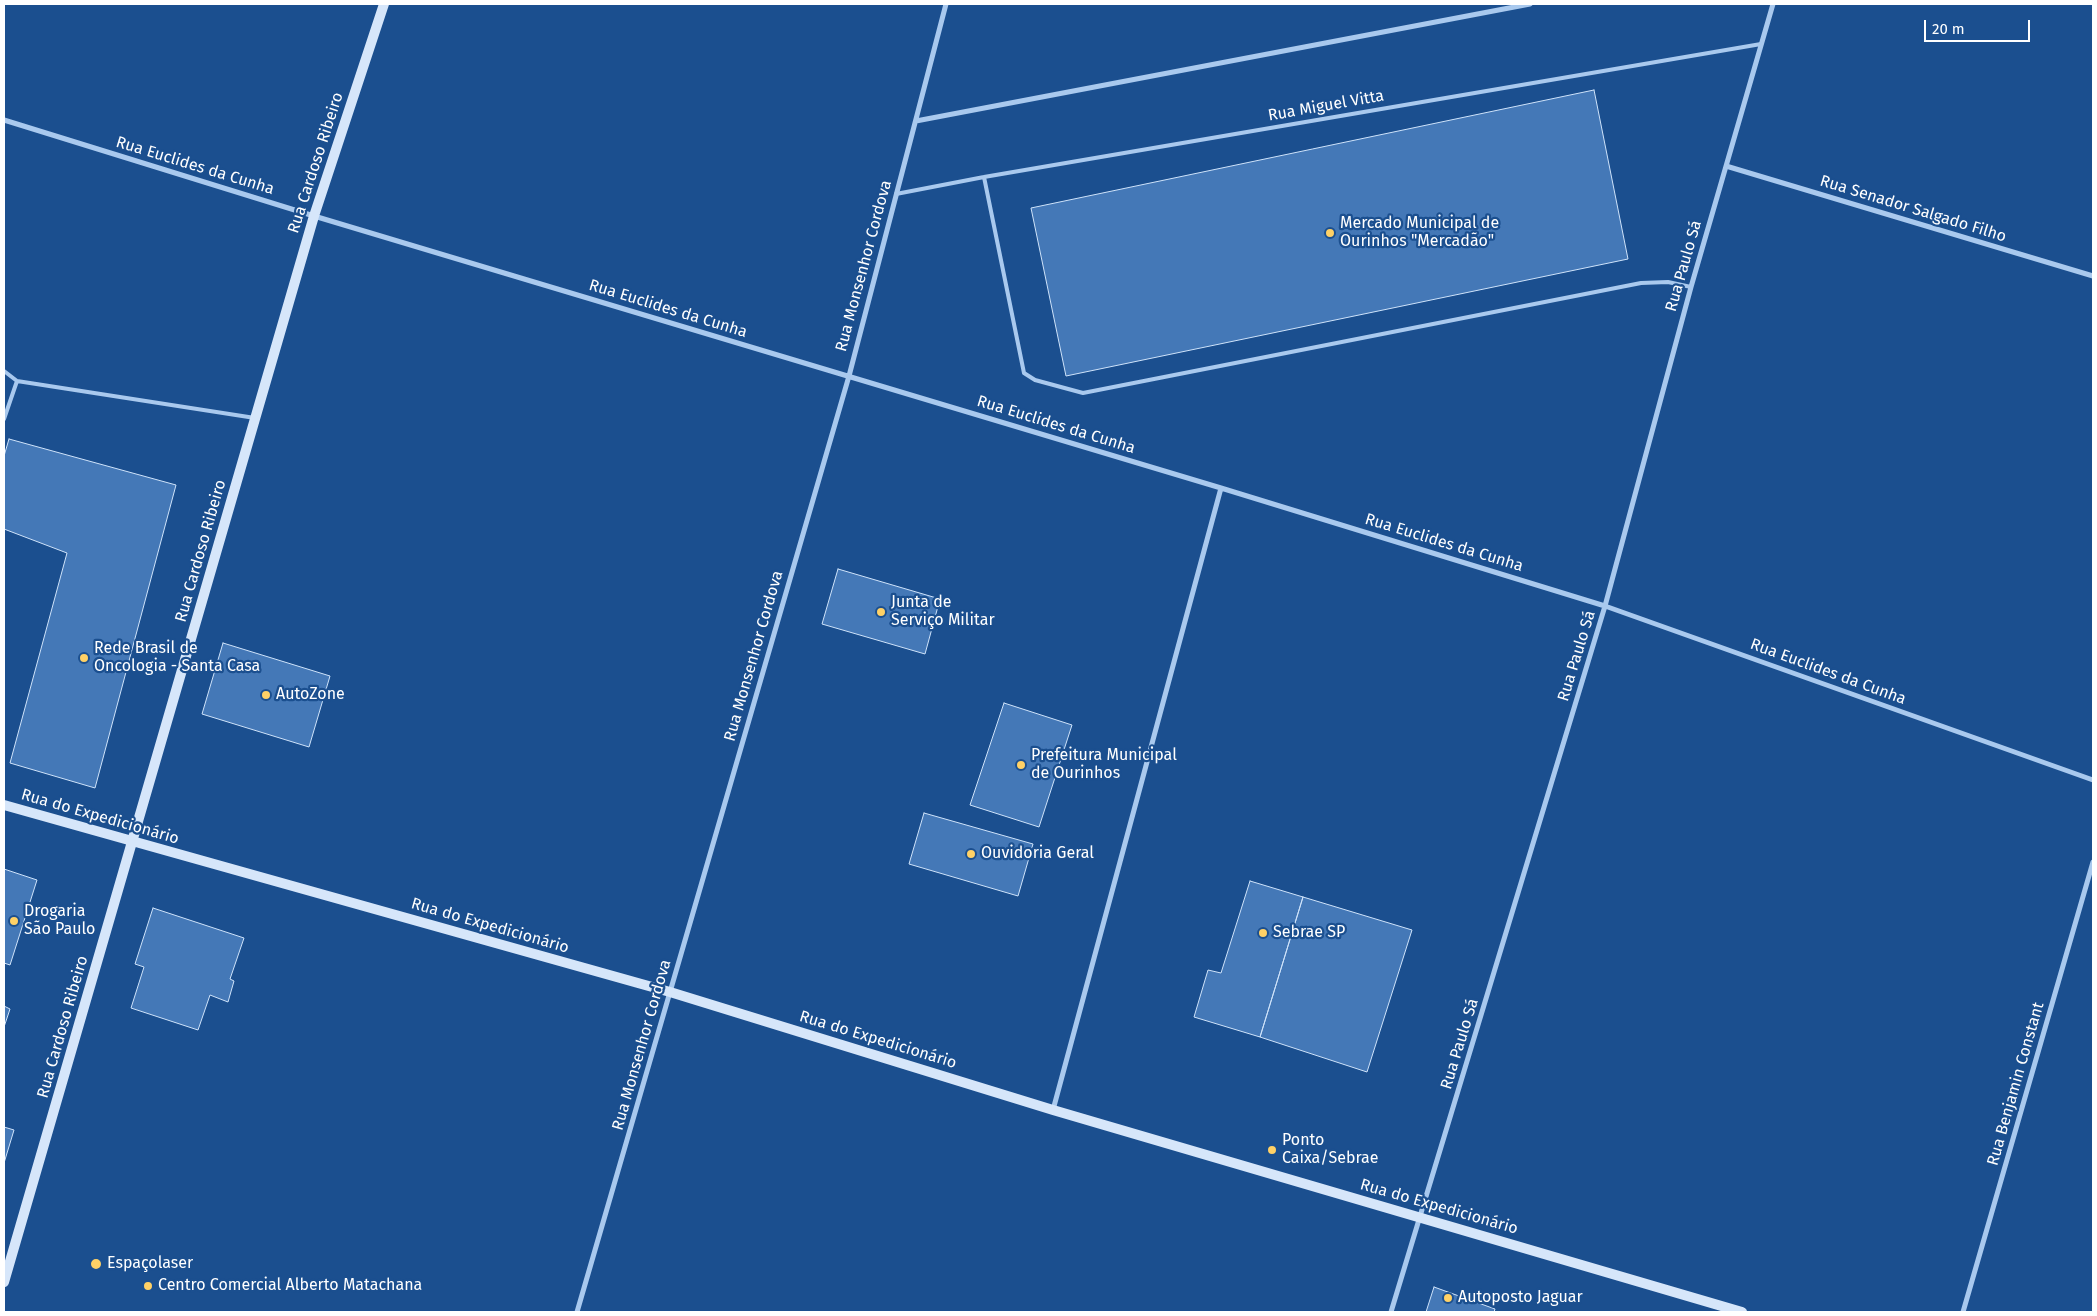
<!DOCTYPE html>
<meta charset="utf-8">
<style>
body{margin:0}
#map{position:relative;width:2097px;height:1316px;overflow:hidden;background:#1b4f8f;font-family:"Fira Sans",sans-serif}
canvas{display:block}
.frame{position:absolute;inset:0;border:5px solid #fff;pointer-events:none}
.scale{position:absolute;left:1924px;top:20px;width:106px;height:22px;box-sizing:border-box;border:2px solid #fff;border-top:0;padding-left:6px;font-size:15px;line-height:18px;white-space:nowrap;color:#fff;-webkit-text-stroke:4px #1b4f8f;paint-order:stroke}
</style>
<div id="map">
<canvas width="2097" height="1316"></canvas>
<div class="frame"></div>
<div class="scale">20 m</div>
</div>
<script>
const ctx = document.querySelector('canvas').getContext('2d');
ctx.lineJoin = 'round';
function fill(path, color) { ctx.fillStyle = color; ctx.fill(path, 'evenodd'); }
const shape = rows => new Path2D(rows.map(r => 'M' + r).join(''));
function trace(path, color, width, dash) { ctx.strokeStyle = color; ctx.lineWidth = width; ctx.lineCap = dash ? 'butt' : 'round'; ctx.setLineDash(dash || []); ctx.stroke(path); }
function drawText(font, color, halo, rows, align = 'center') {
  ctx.font = font + ' "Fira Sans",sans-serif'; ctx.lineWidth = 4.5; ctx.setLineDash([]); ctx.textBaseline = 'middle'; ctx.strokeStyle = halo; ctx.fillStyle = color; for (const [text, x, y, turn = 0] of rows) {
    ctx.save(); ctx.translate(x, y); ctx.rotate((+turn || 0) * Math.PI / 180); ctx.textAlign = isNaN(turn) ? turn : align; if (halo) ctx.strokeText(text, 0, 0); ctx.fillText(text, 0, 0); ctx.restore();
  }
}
const building = shape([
 [1594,90,1628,259,1066,376,1031,208,1594,90],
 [9,439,176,485,95,788,10,763,67,553,4,529,4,456,9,439],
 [838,569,940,599,925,654,822,624,838,569],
 [223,643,330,676,309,747,202,714,223,643],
 [1004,703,1072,725,1039,827,970,805,1004,703],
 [924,813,1033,844,1018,896,909,864,924,813],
 [4,869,37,880,10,965,4,963,4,869],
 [1250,881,1303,897,1260,1037,1194,1017,1208,970,1221,973,1250,881],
 [1303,897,1412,930,1367,1072,1260,1037,1303,897],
 [153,908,244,938,230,979,234,981,228,1002,210,995,198,1030,131,1008,144,967,135,964,153,908],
 [4,1006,10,1009,4,1027,4,1006],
 [4,1127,14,1130,4,1163,4,1127],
 [1434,1287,1495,1309,1494,1312,1426,1312,1434,1287]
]);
fill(building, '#4478b7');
trace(building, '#cfe3fa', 1);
trace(shape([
 [984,177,1024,373,1035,380,1083,393,1641,283,1668,282,1691,287],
 [896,194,984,177,1761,44],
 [4,371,17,381],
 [4,419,17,381,255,418]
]), '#a9c9ee', 4);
trace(shape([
 [4,120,314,216,1221,488,1605,606,2093,780],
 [916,121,1530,4],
 [1726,166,2093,276],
 [1053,1110,1221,488],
 [577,1312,849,376,946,4],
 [1391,1312,1605,606,1691,287,1773,4],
 [1963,1312,2093,862]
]), '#a9c9ee', 5);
trace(shape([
 [4,805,670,992,1053,1110,1742,1312],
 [4,1282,314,216,384,4]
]), '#d6e6fa', 10);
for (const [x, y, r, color] of [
 [1330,233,5,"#ffd166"],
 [881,612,5,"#ffd166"],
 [84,658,5,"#ffd166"],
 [266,695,5,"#ffd166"],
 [1021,765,5,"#ffd166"],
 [971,854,5,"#ffd166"],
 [14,921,5,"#ffd166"],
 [1263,933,5,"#ffd166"],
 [1272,1150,5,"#ffd166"],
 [96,1264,6,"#ffd166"],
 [148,1286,5,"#ffd166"],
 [1448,1298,5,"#ffd166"]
]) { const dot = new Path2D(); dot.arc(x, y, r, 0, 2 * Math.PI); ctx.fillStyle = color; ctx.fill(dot); trace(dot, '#1b4f8f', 2); }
drawText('16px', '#fff', '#1b4f8f', [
 ["Rua Miguel Vitta",1326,106,-10],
 ["Rua Cardoso Ribeiro",316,163,-72],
 ["Rua Euclides da Cunha",195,166,17],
 ["Rua Senador Salgado Filho",1913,209,17],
 ["Rua Monsenhor Cordova",864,266,-75],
 ["Rua Paulo Sá",1684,266,-74],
 ["Rua Euclides da Cunha",668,309,17],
 ["Rua Euclides da Cunha",1056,425,17],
 ["Rua Euclides da Cunha",1444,543,17],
 ["Rua Cardoso Ribeiro",201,551,-74],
 ["Rua Monsenhor Cordova",754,656,-74],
 ["Rua Paulo Sá",1577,656,-73],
 ["Rua Euclides da Cunha",1828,672,20],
 ["Rua do Expedicionário",100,817,16],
 ["Rua do Expedicionário",490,926,16],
 ["Rua Cardoso Ribeiro",63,1027,-74],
 ["Rua do Expedicionário",878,1040,17],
 ["Rua Paulo Sá",1460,1044,-73],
 ["Rua Monsenhor Cordova",642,1045,-74],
 ["Rua Benjamin Constant",2016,1084,-74],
 ["Rua do Expedicionário",1439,1207,16]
]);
drawText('16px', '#fff', '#1b4f8f', [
 ["Mercado Municipal de",1340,224],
 ["Ourinhos \"Mercadão\"",1340,242],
 ["Junta de",891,603],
 ["Serviço Militar",891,621],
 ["Rede Brasil de",94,649],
 ["Oncologia - Santa Casa",94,667],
 ["AutoZone",276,695],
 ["Prefeitura Municipal",1031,756],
 ["de Ourinhos",1031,774],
 ["Ouvidoria Geral",981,854],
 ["Drogaria",24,912],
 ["São Paulo",24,930],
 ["Sebrae SP",1273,933],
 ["Ponto",1282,1141],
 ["Caixa/Sebrae",1282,1159],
 ["Espaçolaser",107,1264],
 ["Centro Comercial Alberto Matachana",158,1286],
 ["Autoposto Jaguar",1458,1298]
], 'left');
</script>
